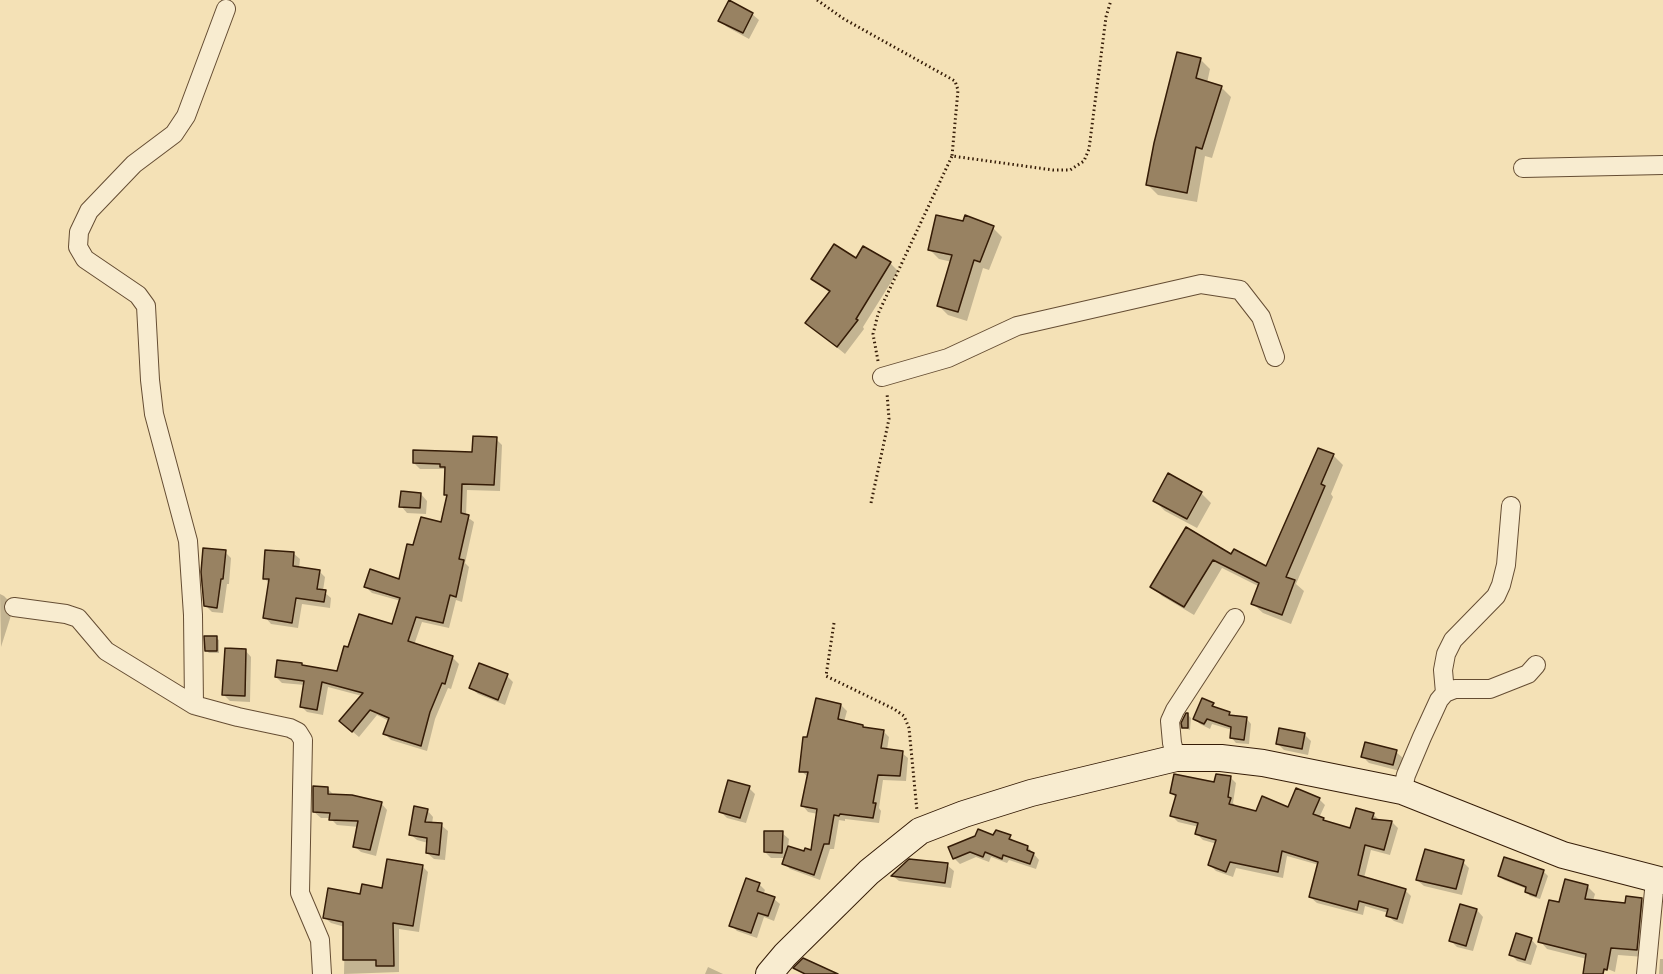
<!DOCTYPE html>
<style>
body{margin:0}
canvas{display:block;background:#f4e1b6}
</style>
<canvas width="1663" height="974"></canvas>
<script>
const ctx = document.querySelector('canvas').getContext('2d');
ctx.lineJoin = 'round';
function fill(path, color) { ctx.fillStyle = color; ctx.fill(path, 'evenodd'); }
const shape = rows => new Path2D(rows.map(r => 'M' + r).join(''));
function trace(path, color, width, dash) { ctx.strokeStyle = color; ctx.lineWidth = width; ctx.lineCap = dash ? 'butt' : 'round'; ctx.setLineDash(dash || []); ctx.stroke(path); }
fill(shape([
 [752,14,759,20,749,39,727,27,720,21],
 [1200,59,1210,69,1207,83,1221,87,1231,97,1212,158,1205,156,1197,202,1158,195,1148,185],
 [993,228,1002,237,989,270,983,268,967,321,948,315,939,306,952,262,939,259,930,250],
 [863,248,890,263,898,271,863,327,864,329,845,354,807,323,830,293,813,279,856,260],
 [496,439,502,445,500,491,467,490,466,516,474,522,465,563,469,567,462,602,456,600,449,628,422,622,414,645,453,658,459,664,451,689,448,688,435,719,427,751,391,740,385,734,389,721,377,715,359,737,347,727,362,696,328,687,323,715,307,712,301,706,305,685,282,683,276,677,302,664,304,667,338,673,349,649,393,625,401,601,372,593,366,587,400,580,414,547,442,524,448,497,445,494,446,471,444,469,420,469,414,463,473,454],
 [1333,455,1343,465,1331,494,1333,497,1296,584,1304,591,1291,624,1263,613,1253,604,1260,587,1222,568,1194,615,1162,596,1152,586,1186,529,1232,556,1267,568],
 [1201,493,1211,503,1197,528,1165,511,1155,501],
 [421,494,427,501,426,514,407,513,401,506],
 [225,552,231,558,229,584,227,584,223,613,212,612,205,605],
 [293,553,300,559,299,569,319,571,325,577,323,591,331,598,330,608,302,604,298,628,271,624,265,617,270,584,264,578],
 [0,594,4,596,14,606,1,647],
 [216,638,219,640,219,653,209,653,206,650],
 [245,650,251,657,250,702,230,701,224,695],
 [507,676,513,682,505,705,478,694,471,688],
 [1203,700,1213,705,1218,710,1229,713,1233,717,1246,718,1251,724,1249,744,1236,743,1231,737,1232,730,1212,724,1210,729,1200,724,1195,719],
 [841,705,847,711,844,722,863,726,865,729,883,731,889,737,887,750,902,753,908,758,906,781,883,780,879,808,881,811,879,823,845,819,845,821,839,820,834,849,830,849,820,880,790,869,784,863,785,858,771,858,765,852,782,833,789,839,788,847,805,853,812,852,818,814,808,812,803,806,808,777,801,771,808,739],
 [1188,715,1191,718,1190,730,1183,727],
 [1304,734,1311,741,1308,755,1284,750,1277,743],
 [1396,752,1403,758,1400,771,1369,763,1363,757],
 [1230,777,1236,783,1233,803,1236,807,1256,813,1289,809,1319,799,1325,805,1319,818,1326,822,1352,829,1373,814,1380,821,1392,822,1398,828,1390,855,1371,850,1364,878,1405,890,1411,896,1403,924,1394,921,1387,915,1388,913,1365,906,1363,915,1317,903,1310,897,1319,865,1287,856,1283,878,1236,868,1233,877,1216,871,1210,865,1217,844,1203,840,1197,834,1199,827,1178,822,1172,816,1176,798,1172,793,1215,784],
 [749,788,755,794,746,823,727,818,720,811],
 [328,789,335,796,381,803,387,810,376,856,361,852,354,846,359,827,337,825,330,818,321,818,314,812],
 [427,810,433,817,432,824,441,825,448,831,445,860,434,859,427,853,428,843,417,840,410,834],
 [994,837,1010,837,1016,843,1028,847,1039,860,1036,869,1009,860,1007,863,991,857,989,862,976,857,960,864,954,858],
 [1505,859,1544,872,1548,876,1540,899,1530,896,1526,891,1527,889,1504,880,1499,876],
 [909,861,947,865,954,871,951,888,899,881,892,875],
 [1463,862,1469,868,1462,895,1424,886,1417,880],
 [422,866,428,872,419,932,399,929,399,972,344,974,345,927,331,923,324,917,362,896,383,890],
 [759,884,765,890,763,895,774,899,780,904,774,921,764,917,757,938,737,931,731,925],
 [1587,886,1595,894,1593,901,1626,905,1641,900,1649,907,1644,957,1618,955,1615,972,1605,968,1603,974,1584,974,1587,959,1547,949,1540,941,1560,904],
 [1477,910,1483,917,1473,951,1457,947,1451,941],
 [1531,939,1537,946,1531,965,1517,961,1511,954],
 [1660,959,1663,959,1663,974,1659,974],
 [708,967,723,974,705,974]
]), '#0003');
const building = shape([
 [729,0,753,13,743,33,718,21,729,0],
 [1177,52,1201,58,1196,78,1222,86,1202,149,1196,147,1187,193,1146,185,1154,143,1177,52],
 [936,215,963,221,965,215,994,226,980,262,974,260,958,312,937,306,952,255,928,250,936,215],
 [834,244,856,258,863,246,891,262,856,319,858,320,837,347,805,323,830,291,811,279,834,244],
 [473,436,497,437,494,485,462,484,461,513,469,515,459,559,464,560,456,597,450,595,443,623,416,617,408,641,453,656,445,684,442,683,430,712,421,746,383,734,389,718,370,710,352,732,339,721,363,693,322,682,317,710,300,707,304,681,275,677,277,660,302,663,302,665,337,671,344,646,348,647,359,614,392,624,400,598,364,587,370,569,399,579,407,544,413,545,421,517,441,522,447,495,444,495,445,467,440,467,440,464,413,463,413,450,472,452,473,436],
 [1318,448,1334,454,1321,484,1325,486,1286,577,1295,580,1282,615,1251,604,1259,583,1213,560,1184,607,1150,587,1186,527,1231,554,1234,549,1266,566,1318,448],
 [1168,473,1202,492,1187,519,1153,501,1168,473],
 [401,491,421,493,420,508,399,507,401,491],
 [203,548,226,550,223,579,221,579,217,608,204,606,201,572,203,548],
 [265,550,294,552,293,566,320,570,317,589,326,590,324,602,296,598,292,623,263,618,269,579,263,579,265,550],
 [204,636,217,636,217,651,205,651,204,636],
 [225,648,246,649,245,696,222,695,225,648],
 [479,663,508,674,498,700,469,688,479,663],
 [816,698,841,704,838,719,863,725,863,727,884,730,881,748,903,751,900,776,878,775,873,803,876,803,873,818,840,814,839,816,834,815,829,844,824,844,814,875,782,864,788,846,804,851,805,848,811,850,817,809,801,806,808,772,799,772,803,737,807,737,816,698],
 [1202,698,1214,703,1212,706,1230,712,1229,715,1247,717,1244,740,1230,738,1231,727,1207,719,1204,724,1193,719,1202,698],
 [1186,713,1188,713,1188,728,1182,728,1181,723,1186,713],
 [1279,728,1305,733,1302,749,1276,744,1279,728],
 [1365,742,1397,750,1393,765,1361,757,1365,742],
 [1174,774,1214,782,1216,774,1231,776,1228,797,1231,798,1229,804,1256,811,1262,796,1288,807,1296,788,1320,798,1313,814,1324,818,1323,820,1350,828,1356,808,1374,813,1372,819,1392,821,1384,850,1365,845,1358,875,1406,889,1397,919,1386,916,1388,909,1359,901,1357,910,1309,897,1318,862,1282,851,1278,872,1230,862,1226,872,1208,865,1216,840,1195,834,1198,823,1170,816,1176,795,1170,793,1174,774],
 [728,780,750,786,740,818,719,812,728,780],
 [313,786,328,787,328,794,352,795,382,802,370,850,353,847,358,821,329,820,330,813,313,812,313,786],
 [414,806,428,809,425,822,442,823,439,855,426,853,427,838,409,835,414,806],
 [978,829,993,835,996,830,1011,835,1009,839,1028,846,1027,850,1034,853,1030,864,1003,855,1002,859,985,852,983,857,970,852,953,859,948,847,975,836,978,829],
 [764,831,783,831,782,853,764,852,764,831],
 [1425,849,1464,860,1456,889,1416,880,1425,849],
 [1504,857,1544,870,1536,896,1525,892,1526,887,1498,876,1504,857],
 [387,859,423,865,413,926,393,923,394,966,376,966,376,960,343,960,343,922,323,918,328,888,360,894,362,884,382,888,387,859],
 [909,859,948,863,945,883,891,876,909,859],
 [746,878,760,883,757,891,775,897,768,916,758,913,751,933,729,926,746,878],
 [1565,879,1588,885,1585,899,1625,903,1626,896,1642,898,1637,950,1611,948,1607,970,1604,969,1603,974,1583,974,1586,954,1538,942,1549,900,1559,902,1565,879],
 [1460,904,1477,909,1466,946,1449,941,1460,904],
 [1516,933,1532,938,1525,960,1509,955,1516,933],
 [803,958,838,974,805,974,793,968,803,958]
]);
fill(building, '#988262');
trace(building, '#351c07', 1.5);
const street = shape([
 [226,9,186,116,174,134,134,164,89,211,79,232,78,247,85,259,138,295,146,306,150,380,154,414,188,541,193,615,194,705,238,717,290,728,298,732,303,740,300,893,320,940,322,974],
 [1523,168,1663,165],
 [882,377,948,358,1017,326,1201,284,1240,290,1261,317,1275,357],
 [14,607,66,614,78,618,106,651,194,705],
 [1445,693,1443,670,1446,654,1453,640,1496,596,1501,585,1506,565,1511,506],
 [1176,758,1172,743,1170,721,1175,710,1235,618],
 [1402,791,1406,775,1422,737,1439,700,1445,693,1455,689,1490,689,1528,674,1536,665],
 [1646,974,1655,880]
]);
const secondary = shape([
 [769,974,785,955,869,872,920,831,964,814,1031,793,1176,758,1221,758,1263,763,1402,791,1563,855,1663,881]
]);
trace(street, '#654d33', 20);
trace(secondary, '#351c07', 28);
trace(shape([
 [817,0,844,19,955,81,958,90,952,156],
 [878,361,873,334,878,314,952,156,1053,170,1070,170,1084,161,1089,149,1106,17,1111,0],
 [871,503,889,419,887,393],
 [834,623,826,676,894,709,904,716,909,728,917,811]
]), '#351c07', 3, [1.5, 3]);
trace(street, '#f8ecd0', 18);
trace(secondary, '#f8ecd0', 26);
</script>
